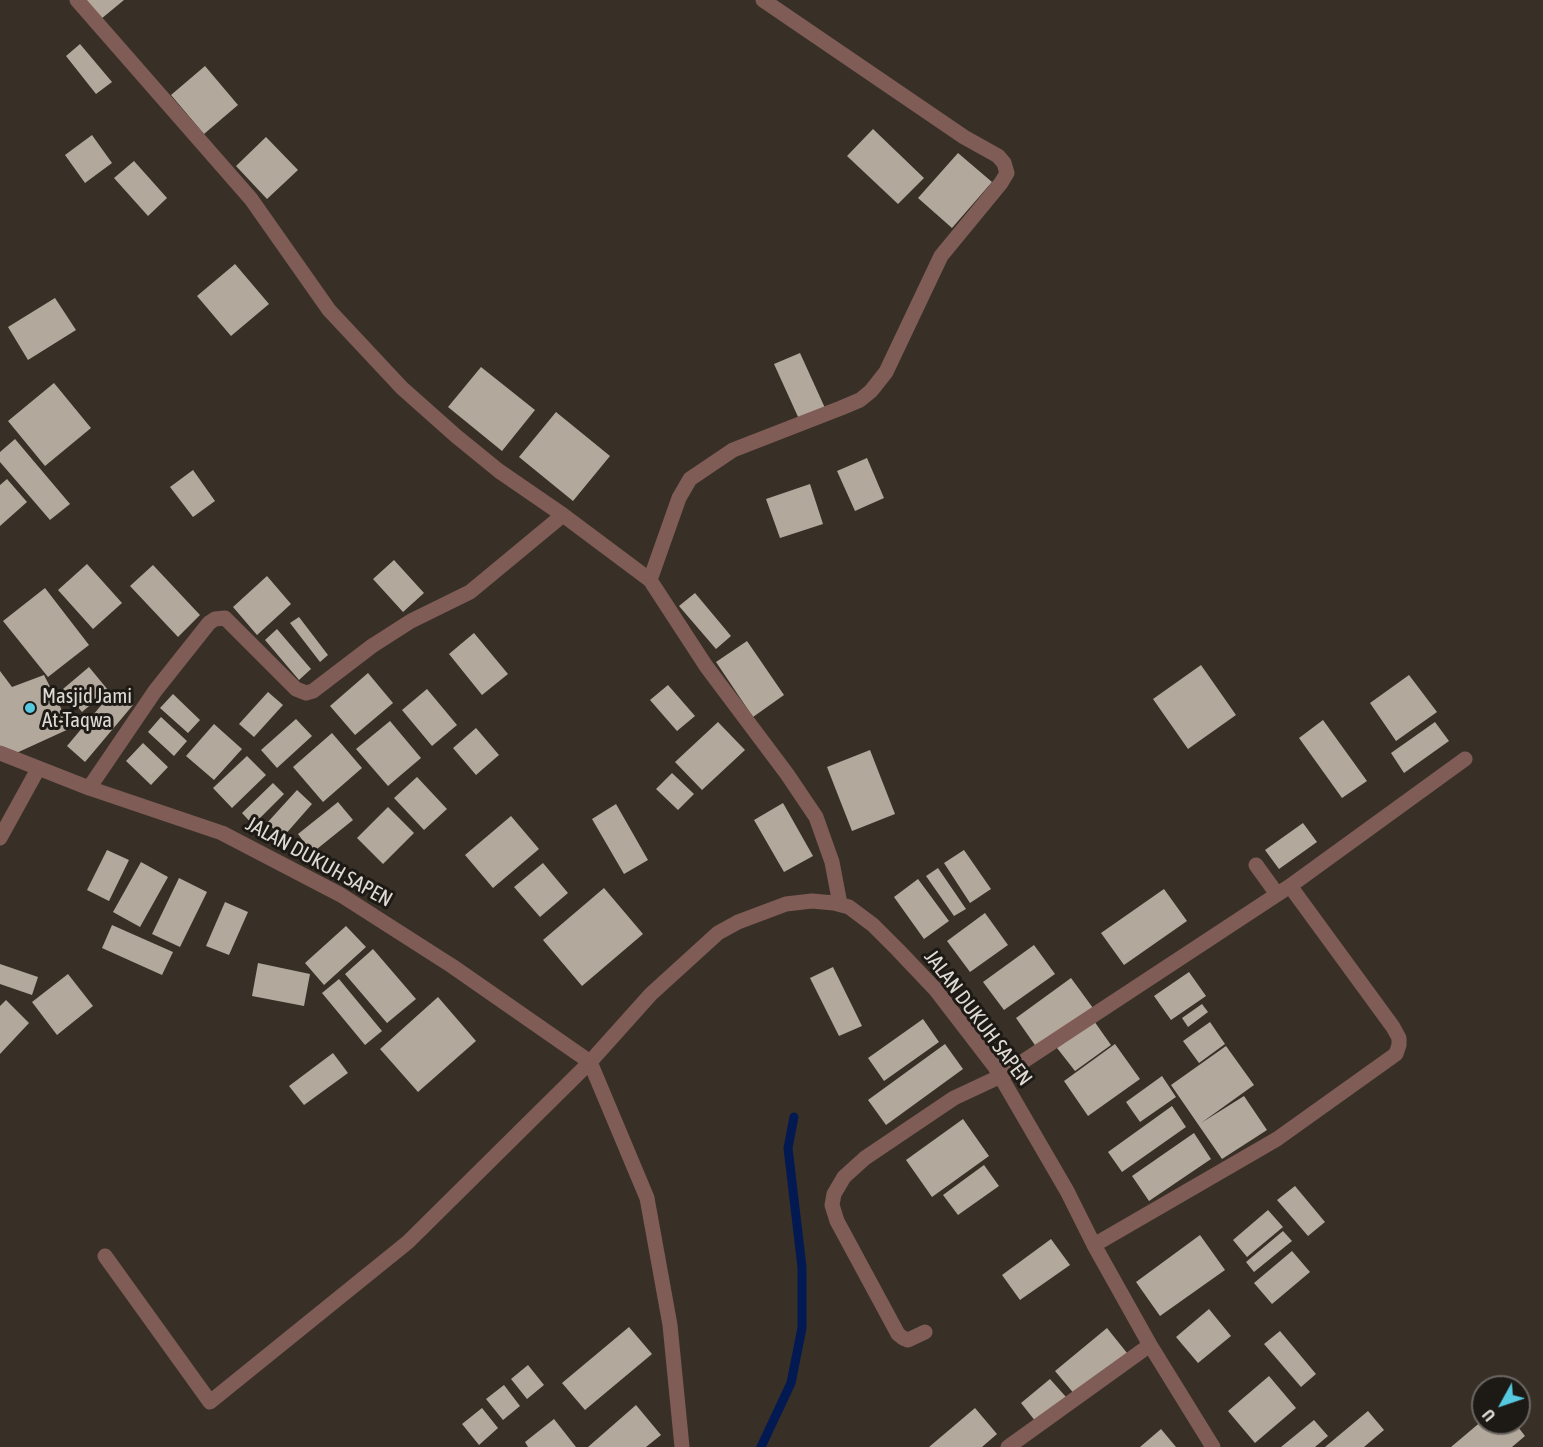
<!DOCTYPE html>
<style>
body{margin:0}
#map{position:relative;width:1543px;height:1447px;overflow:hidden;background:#383027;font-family:"Asap Condensed",sans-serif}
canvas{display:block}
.north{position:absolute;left:1471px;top:1375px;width:60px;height:60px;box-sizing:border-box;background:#1d1915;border:2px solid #6b6661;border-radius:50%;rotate:230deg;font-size:16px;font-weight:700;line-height:24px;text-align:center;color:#dfdad4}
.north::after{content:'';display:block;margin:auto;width:21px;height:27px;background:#56c9e0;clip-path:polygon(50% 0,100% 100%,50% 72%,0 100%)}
</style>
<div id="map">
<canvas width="1543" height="1447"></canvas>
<div class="north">U</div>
</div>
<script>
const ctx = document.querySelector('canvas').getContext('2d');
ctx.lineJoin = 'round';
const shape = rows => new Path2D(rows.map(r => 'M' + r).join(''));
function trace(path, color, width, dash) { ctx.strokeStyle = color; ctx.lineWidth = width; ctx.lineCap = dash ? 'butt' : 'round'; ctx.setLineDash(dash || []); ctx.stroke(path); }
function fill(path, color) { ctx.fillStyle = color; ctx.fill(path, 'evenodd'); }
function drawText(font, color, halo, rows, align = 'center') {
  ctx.font = font + ' "Asap Condensed",sans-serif'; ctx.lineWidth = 6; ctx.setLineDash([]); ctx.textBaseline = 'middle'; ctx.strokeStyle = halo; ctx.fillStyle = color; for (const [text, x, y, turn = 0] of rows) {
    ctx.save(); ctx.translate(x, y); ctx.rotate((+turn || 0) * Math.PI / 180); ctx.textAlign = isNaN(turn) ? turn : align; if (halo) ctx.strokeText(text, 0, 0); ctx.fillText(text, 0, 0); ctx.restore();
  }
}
trace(shape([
 [761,1447,791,1383,802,1328,802,1267,788,1148,794,1117]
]), '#031952', 9);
fill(shape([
 [86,0,124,0,101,19],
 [80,44,112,82,96,94,66,56],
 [205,66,238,105,204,134,171,95],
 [873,129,924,178,898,204,847,156],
 [92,135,112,163,85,183,65,155],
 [266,137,298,170,267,199,236,166],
 [958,153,992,182,952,228,918,198],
 [134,161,167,198,148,216,114,178],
 [235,264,269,304,231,336,197,296],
 [55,298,76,330,28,360,8,327],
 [800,353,825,408,799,419,774,364],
 [481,367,535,410,502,451,448,407],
 [54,383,91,428,45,466,8,421],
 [556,412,610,456,573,501,519,457],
 [15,439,70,504,50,520,0,462,0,452],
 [867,458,884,498,855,511,837,471],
 [193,470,215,501,193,517,170,487],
 [7,479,27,502,0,526,0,485],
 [810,484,823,524,780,538,766,499],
 [394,560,424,593,403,612,373,579],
 [87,564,122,603,93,629,58,590],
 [153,565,200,615,178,637,130,586],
 [267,576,291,604,257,635,233,607],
 [45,588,89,645,48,677,3,621],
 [695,593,731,636,716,649,679,606],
 [299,617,328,655,320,662,290,623],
 [277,629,311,669,299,680,265,640],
 [474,633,508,674,482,695,449,654],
 [747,641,784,695,753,717,716,662],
 [1201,665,1236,715,1188,749,1153,699],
 [89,667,108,690,82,712,63,689],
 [0,671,12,687,44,675,71,728,12,755,0,746],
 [368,673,393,703,355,735,330,706],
 [1409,675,1437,712,1396,741,1370,703],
 [668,685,695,716,677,731,650,700],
 [427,689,457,725,432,746,402,710],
 [114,690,133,705,85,762,67,746],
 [268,692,283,705,254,737,239,724],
 [173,694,200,720,188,733,160,708],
 [161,717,187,741,174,756,148,732],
 [296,719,312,736,277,768,261,750],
 [1323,720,1367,781,1342,798,1299,738],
 [390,721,421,758,388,786,356,749],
 [718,722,745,750,702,790,675,762],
 [1435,722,1449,741,1404,773,1391,753],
 [214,724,242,749,214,780,186,756],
 [476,728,499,755,476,775,453,748],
 [332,733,362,768,323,802,293,767],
 [143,743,168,767,151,785,126,761],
 [870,750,895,814,852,831,827,767],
 [247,756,266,775,232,808,213,788],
 [672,773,694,794,678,810,656,789],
 [417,777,447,809,424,830,394,798],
 [273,783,284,794,253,825,242,813],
 [297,790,312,804,283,837,267,823],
 [338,802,353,820,312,853,298,834],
 [783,803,813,856,784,872,754,820],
 [616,804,648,860,624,874,592,819],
 [388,807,414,833,383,864,357,838],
 [511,816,539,849,493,888,465,855],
 [1303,823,1317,842,1279,869,1265,850],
 [107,850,129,860,109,901,87,890],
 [964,850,991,889,970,903,944,863],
 [141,862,168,877,140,927,113,912],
 [543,863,568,893,540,917,514,887],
 [938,868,966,909,954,916,926,876],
 [179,878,207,892,180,947,152,934],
 [918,879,949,921,924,939,894,897],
 [604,888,643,934,582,986,543,940],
 [1164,889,1187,921,1124,965,1101,933],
 [225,902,248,912,229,955,206,946],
 [985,913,1008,945,970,972,947,941],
 [112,925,173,952,162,975,102,948],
 [346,926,366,947,324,985,305,963],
 [1034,945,1055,974,1004,1010,983,982],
 [373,949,416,999,387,1023,345,974],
 [258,963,310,974,304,1006,252,996],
 [0,964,38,977,32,995,0,984],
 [833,967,862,1026,839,1036,810,978],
 [1189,972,1206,996,1171,1020,1154,996],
 [68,974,93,1006,57,1035,32,1002],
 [1071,978,1093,1008,1037,1048,1016,1018],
 [339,979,382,1031,365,1045,322,993],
 [438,997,476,1041,418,1092,380,1049],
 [6,1000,29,1023,0,1054,0,1006],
 [1202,1004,1208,1012,1188,1027,1182,1018],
 [923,1019,939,1042,884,1081,868,1058],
 [1094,1021,1111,1045,1075,1071,1057,1048],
 [1210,1022,1225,1044,1199,1063,1183,1041],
 [945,1044,963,1069,886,1125,868,1100],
 [1115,1044,1140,1079,1088,1116,1064,1081],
 [1226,1046,1254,1085,1201,1123,1244,1096,1267,1130,1222,1159,1171,1085],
 [333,1053,348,1073,304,1105,289,1086],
 [1162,1076,1176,1097,1140,1122,1126,1102],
 [1172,1106,1186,1127,1122,1172,1108,1152],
 [963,1119,989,1156,932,1197,906,1160],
 [1194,1133,1211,1159,1149,1201,1132,1176],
 [984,1165,999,1186,958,1215,943,1195],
 [1295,1186,1325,1222,1308,1236,1277,1200],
 [1268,1210,1283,1227,1247,1257,1233,1240],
 [1283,1231,1292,1241,1254,1272,1246,1262],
 [1200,1235,1225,1270,1160,1316,1136,1282],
 [1051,1239,1070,1265,1020,1300,1002,1275],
 [1292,1251,1310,1272,1272,1304,1254,1283],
 [1209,1309,1231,1336,1198,1363,1176,1337],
 [629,1327,652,1354,585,1410,562,1383],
 [1107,1328,1127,1353,1076,1396,1055,1371],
 [1280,1331,1316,1374,1301,1387,1264,1344],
 [528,1365,544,1385,527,1399,511,1379],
 [1269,1376,1296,1408,1255,1443,1228,1411],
 [1050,1379,1066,1397,1036,1422,1021,1403],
 [504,1385,520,1406,503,1420,486,1399],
 [636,1405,661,1435,646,1447,588,1447],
 [482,1408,498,1428,479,1445,462,1424],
 [975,1408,997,1434,982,1447,929,1447],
 [1368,1411,1384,1430,1364,1447,1325,1447],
 [554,1419,576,1447,528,1447,525,1442],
 [1314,1420,1328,1436,1315,1447,1281,1447],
 [1483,1420,1483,1423,1515,1423,1525,1436,1512,1447,1451,1447],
 [1161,1429,1176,1447,1140,1447]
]), '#b2a89c');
trace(shape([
 [77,0,251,199,329,310,402,388,456,436,499,471,563,515,650,580,706,666,787,774,816,817,832,862,840,904],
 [650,580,679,498,690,479,733,450,841,408,860,400,871,391,886,372,941,256,1001,183,1007,173,1004,163,998,156,964,137,763,0],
 [0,753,89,788,222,833,341,895,452,966,590,1062,647,1198,670,1325,682,1447],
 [89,788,155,691,209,623,215,619,225,618,296,689,306,693,313,691,372,646,411,621,470,592,563,515],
 [0,838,38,769],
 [1256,865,1277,894],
 [1094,1245,1277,1139,1396,1054,1399,1045,1399,1038,1393,1027,1290,886],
 [105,1256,210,1402,408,1242,590,1062,651,994,718,933,738,922,786,904,812,901,834,903,849,907,873,925,898,950,935,989,995,1067,1067,1191,1094,1245,1150,1345,1213,1447],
 [925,1332,908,1340,903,1338,898,1334,837,1221,832,1205,834,1194,844,1177,865,1158,954,1098,1001,1076,1290,886,1465,759],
 [1008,1447,1150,1345]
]), '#805c56', 15);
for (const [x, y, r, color] of [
 [30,708,6,"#56c9e0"]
]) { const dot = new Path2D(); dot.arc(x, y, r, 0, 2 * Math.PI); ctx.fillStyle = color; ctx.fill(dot); trace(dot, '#1d1915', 2); }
drawText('21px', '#dfdad4', '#1d1915', [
 ["Masjid Jami",42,696],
 ["At-Taqwa",42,720]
], 'left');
drawText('21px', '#dfdad4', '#1d1915', [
 ["JALAN DUKUH SAPEN",319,862,29],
 ["JALAN DUKUH SAPEN",978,1018,53]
]);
</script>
